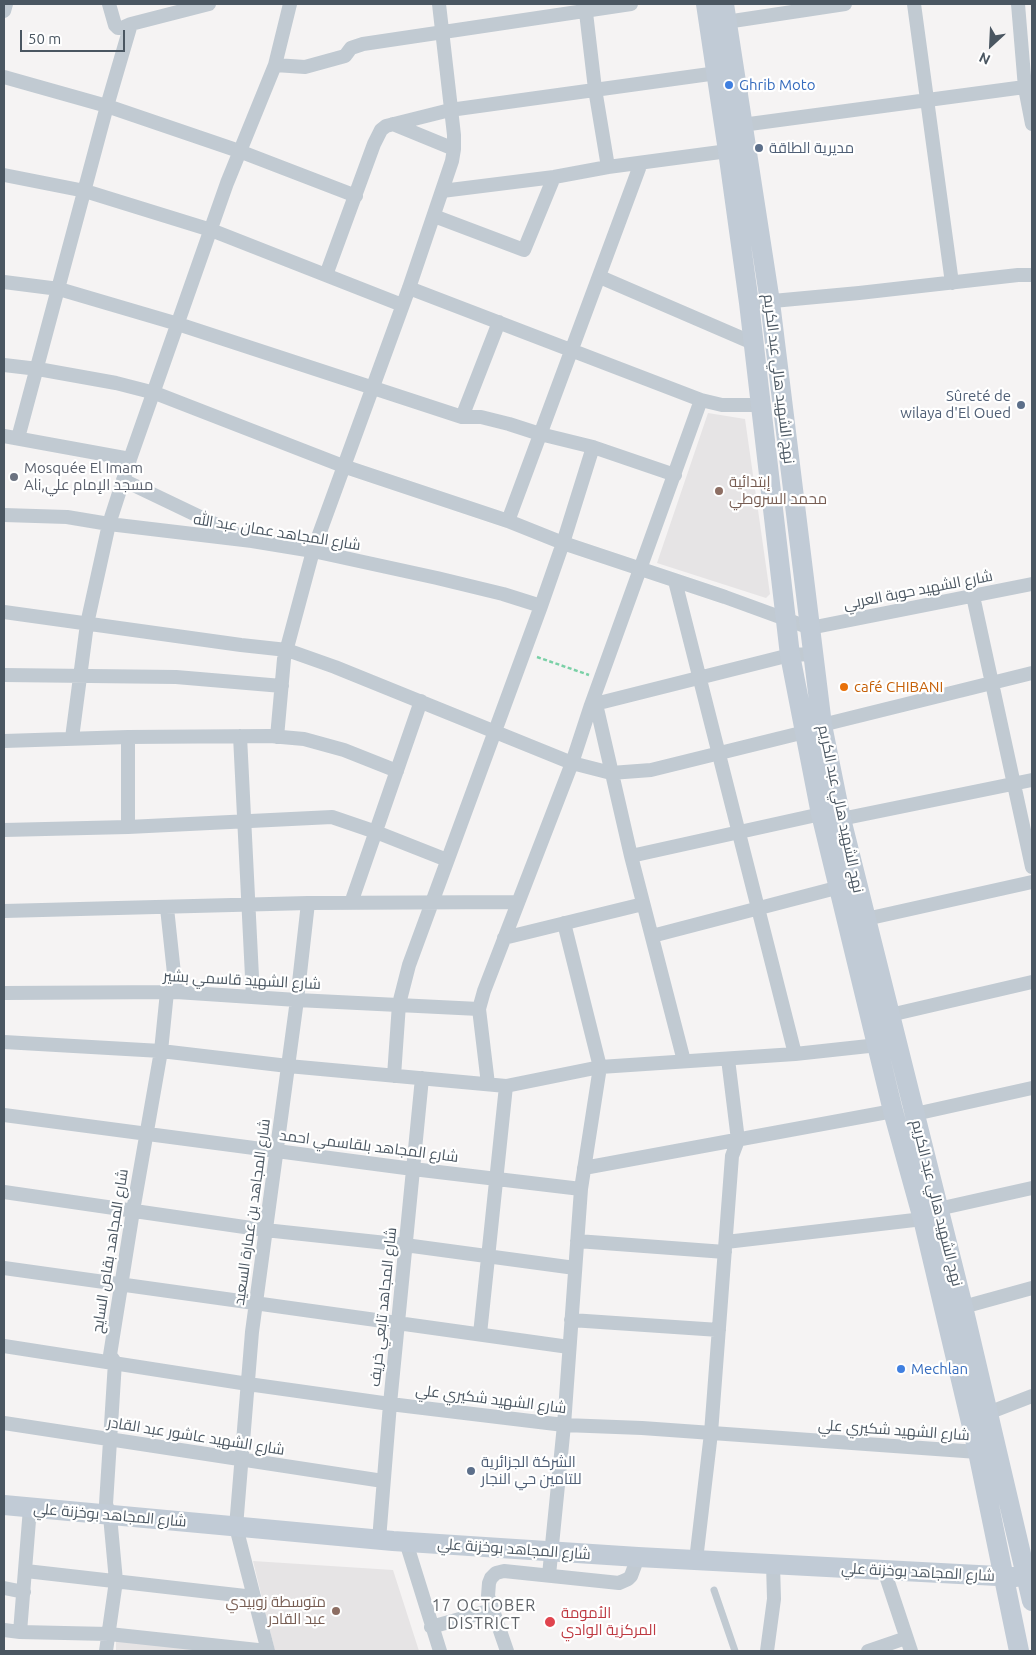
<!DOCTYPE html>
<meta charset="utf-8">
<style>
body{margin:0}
#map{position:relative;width:1036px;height:1655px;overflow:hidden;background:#f5f3f3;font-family:Ubuntu,sans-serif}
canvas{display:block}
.frame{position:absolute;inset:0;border:5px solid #4a5661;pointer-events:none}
.north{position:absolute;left:966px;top:20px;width:50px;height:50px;-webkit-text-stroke:4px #fff;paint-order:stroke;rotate:205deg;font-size:14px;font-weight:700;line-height:20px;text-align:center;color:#4a5661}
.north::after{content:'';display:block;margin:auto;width:18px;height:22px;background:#4a5661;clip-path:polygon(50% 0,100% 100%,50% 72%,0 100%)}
.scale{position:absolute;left:20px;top:30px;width:105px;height:22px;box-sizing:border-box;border:2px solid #4a5661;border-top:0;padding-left:6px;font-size:15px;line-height:18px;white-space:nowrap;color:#4a5661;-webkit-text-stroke:4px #fff;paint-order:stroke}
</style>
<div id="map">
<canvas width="1036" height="1655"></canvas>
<div class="frame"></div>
<div class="north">N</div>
<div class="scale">50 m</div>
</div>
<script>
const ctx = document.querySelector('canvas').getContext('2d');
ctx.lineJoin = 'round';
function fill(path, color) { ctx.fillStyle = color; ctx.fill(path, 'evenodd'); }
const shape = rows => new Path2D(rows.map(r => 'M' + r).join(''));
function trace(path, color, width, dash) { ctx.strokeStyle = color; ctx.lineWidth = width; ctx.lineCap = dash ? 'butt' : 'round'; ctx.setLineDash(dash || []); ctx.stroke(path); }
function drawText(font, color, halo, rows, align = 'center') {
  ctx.font = font + ' Ubuntu,Cairo,sans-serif'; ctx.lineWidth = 4.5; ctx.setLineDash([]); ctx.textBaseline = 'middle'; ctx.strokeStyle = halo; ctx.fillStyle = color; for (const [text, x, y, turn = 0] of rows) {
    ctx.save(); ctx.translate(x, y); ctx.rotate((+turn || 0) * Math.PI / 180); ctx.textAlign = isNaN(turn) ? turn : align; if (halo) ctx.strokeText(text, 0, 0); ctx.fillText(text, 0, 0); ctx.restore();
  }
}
fill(shape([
 [708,413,745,419,770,594,766,598,657,563],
 [253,1561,393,1570,419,1651,275,1651],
 [116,1639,235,1651,116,1651]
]), '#e6e4e5');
trace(shape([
 [537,657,589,675]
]), '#7ad0a6', 2.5, [4, 2.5]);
trace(shape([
 [714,1590,735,1651]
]), '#c1cad2', 7);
trace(shape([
 [585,4,595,89,608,167],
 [914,4,952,283],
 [1018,4,1025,88,1032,124],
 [4,11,6,4],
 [726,22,845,4],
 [131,24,209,4],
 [275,65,305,67,345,56,351,48,363,44,631,4],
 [4,77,107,106,239,151,356,196],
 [393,124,454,149],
 [742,125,1032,86],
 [4,175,85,191,211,230,402,305],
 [442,191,554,177,608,167,728,151],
 [434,216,524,250,554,177],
 [326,275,374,144,381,130,386,126,450,110,717,73],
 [600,277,753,343],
 [4,282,59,289,178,324,462,417,481,417,509,424,540,434,593,447,675,475],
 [409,288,701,400,722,405,761,405],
 [762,302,859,293,1018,275,1032,275],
 [4,365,38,369,116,383,155,393,343,466,508,521,563,543,725,597,810,628,1032,584],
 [462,417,499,322],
 [4,436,130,459],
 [18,438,107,106,131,24,122,28,118,28,115,25,109,4],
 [123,480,240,536],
 [4,515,67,517,109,524,252,541,313,551,437,578,503,594,541,606],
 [508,521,641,163],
 [675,581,795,1054],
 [973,596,1032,867],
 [4,612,241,645,287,650,335,667,572,763,611,773,651,770,805,732],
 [4,675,176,677,282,686],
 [596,704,631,856,684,1061],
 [591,705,790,655,813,654],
 [822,725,1032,673],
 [240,736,253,997],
 [128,737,128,827],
 [277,737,284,659,313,551,409,288,452,161,454,149,454,135,439,4],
 [72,738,87,624,109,524,130,459,227,183,275,65,290,4],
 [4,741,128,737,270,736,304,739,344,750,397,771],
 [841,819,1032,780],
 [4,830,128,827,332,817,376,832,447,860],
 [631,856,821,814],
 [351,903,421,701],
 [167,908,176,992],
 [4,911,308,903,518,902],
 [866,919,1032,882],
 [652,936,840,887],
 [504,938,643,904],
 [4,993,176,992,297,1000,479,1009],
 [890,1015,1032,982],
 [4,1042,161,1051,288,1066,506,1086,600,1067,795,1054,878,1045],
 [394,1076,399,1004,409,965,541,606,563,543,593,447],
 [488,1084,479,1009,484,991,572,763,591,705,701,400],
 [915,1114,1032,1088],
 [4,1115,413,1169,581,1189],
 [584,1168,893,1111],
 [4,1192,265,1230,405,1245,575,1268],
 [938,1209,1032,1188],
 [577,1241,725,1252],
 [726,1242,923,1219],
 [4,1268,569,1347],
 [963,1307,1032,1288],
 [571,1320,719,1330],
 [480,1334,506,1086],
 [4,1346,248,1384,390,1404,564,1425,642,1428,978,1452],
 [988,1413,1032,1396],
 [4,1423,383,1481],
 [30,1508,20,1632,109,1634,267,1651],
 [379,1540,390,1404,422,1078],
 [406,1542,440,1651],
 [696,1560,711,1433,732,1156,738,1140,728,1059],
 [884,1570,911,1651],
 [26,1571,254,1597],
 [549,1575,564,1425,581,1189,600,1067,564,923],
 [4,1588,24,1592],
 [431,1627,492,1610],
 [4,1630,20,1632],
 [106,1651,116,1581,110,1516,106,1504,115,1362,110,1355,133,1211,161,1051,167,992],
 [268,1651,236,1527,252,1332,297,1000,308,903],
 [507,1651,488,1596,489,1583,491,1578,496,1573,504,1571,619,1583,628,1579,631,1576,638,1557],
 [767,1651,774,1599,773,1564],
 [868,1651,906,1638]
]), '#c1cad2', 14);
trace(shape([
 [706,4,728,151,749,303,790,655,821,814,893,1111,923,1219,978,1452,1019,1651],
 [724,4,770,302,822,725,841,819,963,1307,1032,1601],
 [4,1505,393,1541,638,1557,1016,1577]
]), '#c1cbd6', 20);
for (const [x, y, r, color] of [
 [729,85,5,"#3f7fe0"],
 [759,148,5,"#5c6f8a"],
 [1021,405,5,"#5c6f8a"],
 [14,477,5,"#6b7280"],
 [719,491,5,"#8d6e63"],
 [844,687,5,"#e8710a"],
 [901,1369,5,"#3f7fe0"],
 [471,1471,5,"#5c6f8a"],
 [336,1611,5,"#8d6e63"],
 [550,1622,6,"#e0444e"]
]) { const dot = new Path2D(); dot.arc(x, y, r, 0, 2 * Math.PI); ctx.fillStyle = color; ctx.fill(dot); trace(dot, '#fff', 2); }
drawText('15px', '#366cbe', '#fff', [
 ["Ghrib Moto",739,85],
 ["Mechlan",911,1369]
], 'left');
drawText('15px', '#4e5e75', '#fff', [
 ["مديرية الطاقة",769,148],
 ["Sûreté de",1011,396,"right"],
 ["wilaya d'El Oued",1011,413,"right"],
 ["الشركة الجزائرية",481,1462],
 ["للتامين حي النجار",481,1479]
], 'left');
drawText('15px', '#4a5661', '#fff', [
 ["نهج الشهيد هالي عبد الكريم",779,379,83],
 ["شارع المجاهد عمان عبد الله",277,532,9],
 ["شارع الشهيد حوبة العربي",918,590,-11],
 ["نهج الشهيد هالي عبد الكريم",841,809,78],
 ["شارع الشهيد قاسمي بشير",242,980,3],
 ["شارع المجاهد بلقاسمي احمد",369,1146,7],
 ["نهج الشهيد هالي عبد الكريم",937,1203,76],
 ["شارع المجاهد بن عمارة السعيد",252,1212,-82],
 ["شارع المجاهد بقاص السايح",110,1251,-81],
 ["شارع المجاهد تابعي خريف",383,1307,-84],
 ["شارع الشهيد شكيري علي",491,1399,7],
 ["شارع الشهيد شكيري علي",894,1430,4],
 ["شارع الشهيد عاشور عبد القادر",196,1436,9],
 ["شارع المجاهد بوخزنة علي",110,1515,5],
 ["شارع المجاهد بوخزنة علي",514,1549,4],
 ["شارع المجاهد بوخزنة علي",918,1572,3]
]);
drawText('15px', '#5b616d', '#fff', [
 ["Mosquée El Imam",24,468],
 ["Ali,مسجد الإمام علي",24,485]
], 'left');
drawText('15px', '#785e54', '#fff', [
 ["إبتدائية",729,482],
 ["محمد السروطي",729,499],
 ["متوسطة زوبيدي",326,1602,"right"],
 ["عبد القادر",326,1619,"right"]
], 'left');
drawText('15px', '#c56008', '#fff', [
 ["café CHIBANI",854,687]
], 'left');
drawText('15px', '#be3a42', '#fff', [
 ["الأمومة",561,1613],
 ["المركزية الوادي",561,1630]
], 'left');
ctx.letterSpacing = '1px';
drawText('16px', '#5f6368', '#fff', [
 ["17 OCTOBER",484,1606],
 ["DISTRICT",484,1624]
]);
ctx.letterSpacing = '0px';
</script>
